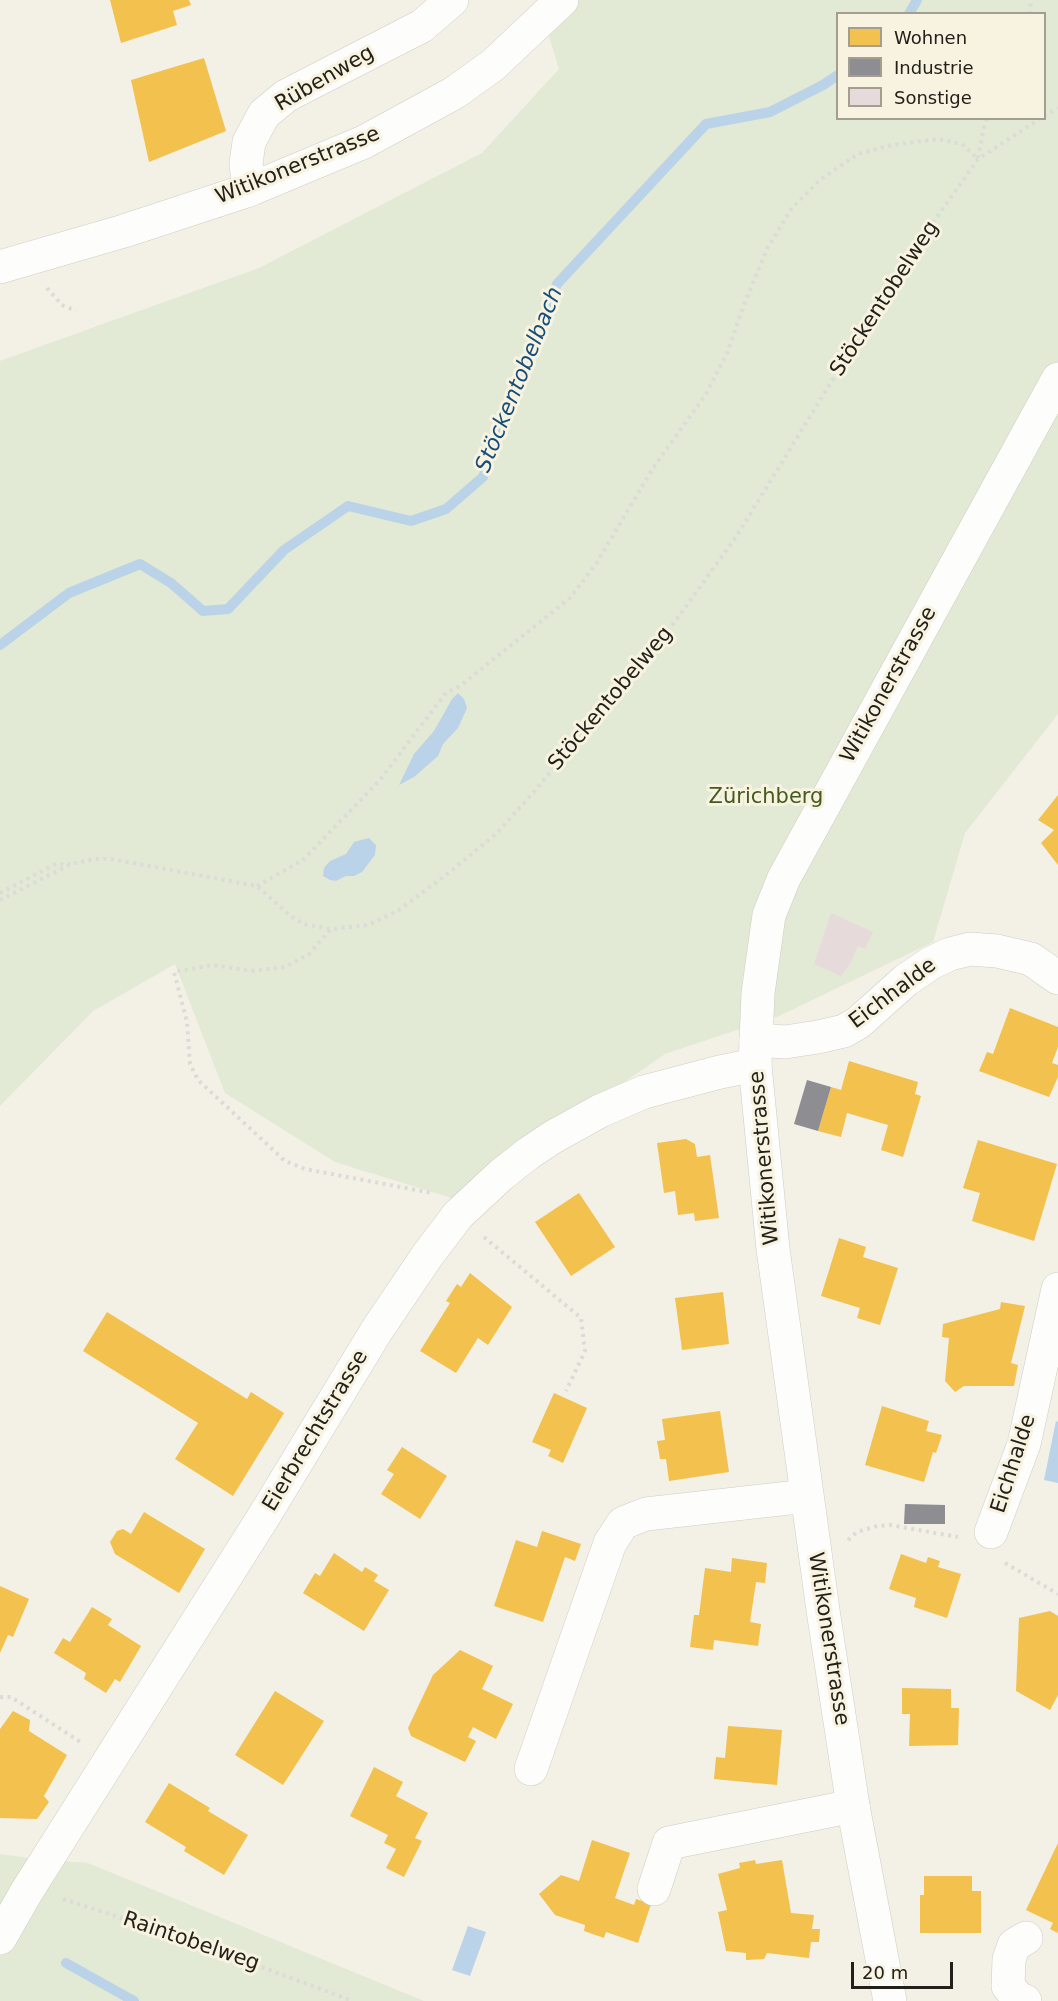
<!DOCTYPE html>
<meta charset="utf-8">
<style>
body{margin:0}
#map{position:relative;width:1058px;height:2001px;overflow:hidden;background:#f3f0e6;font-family:"DejaVu Sans",sans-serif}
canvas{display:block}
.legend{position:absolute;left:836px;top:12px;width:210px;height:108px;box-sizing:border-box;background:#f8f3e1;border:2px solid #a29f91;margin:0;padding:8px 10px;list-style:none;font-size:18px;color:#222019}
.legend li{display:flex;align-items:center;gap:12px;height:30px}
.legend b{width:30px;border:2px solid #a29f91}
.scale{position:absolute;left:851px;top:1962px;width:102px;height:27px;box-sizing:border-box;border:3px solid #222019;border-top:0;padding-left:8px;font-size:18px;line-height:21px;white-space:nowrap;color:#222019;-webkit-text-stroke:4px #f8f3e1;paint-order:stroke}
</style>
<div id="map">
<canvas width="1058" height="2001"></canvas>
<ul class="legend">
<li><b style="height:16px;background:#f2c14e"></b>Wohnen</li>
<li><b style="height:16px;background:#8d8d92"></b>Industrie</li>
<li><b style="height:16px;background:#e6dbda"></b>Sonstige</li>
</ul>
<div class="scale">20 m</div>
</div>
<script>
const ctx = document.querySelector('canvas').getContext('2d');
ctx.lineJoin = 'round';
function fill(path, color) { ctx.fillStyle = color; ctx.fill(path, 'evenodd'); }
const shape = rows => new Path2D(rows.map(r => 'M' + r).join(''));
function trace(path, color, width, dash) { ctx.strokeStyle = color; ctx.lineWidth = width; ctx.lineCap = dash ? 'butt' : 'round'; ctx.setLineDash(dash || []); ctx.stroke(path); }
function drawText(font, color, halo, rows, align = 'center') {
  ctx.font = font + ' "DejaVu Sans",sans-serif'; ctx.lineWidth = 6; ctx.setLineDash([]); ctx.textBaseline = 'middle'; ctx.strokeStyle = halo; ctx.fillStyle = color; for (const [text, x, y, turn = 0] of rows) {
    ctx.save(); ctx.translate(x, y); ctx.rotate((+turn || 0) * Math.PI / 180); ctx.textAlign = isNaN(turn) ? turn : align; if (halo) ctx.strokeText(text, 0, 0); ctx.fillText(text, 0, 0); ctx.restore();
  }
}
fill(shape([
 [538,0,1058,0,1058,714,965,833,933,942,779,1016,665,1054,455,1199,335,1162,225,1093,175,964,93,1011,0,1106,0,361,259,268,482,153,559,69],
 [838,14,1044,14,1044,118,838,118],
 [0,1854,36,1859,88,1863,424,2001,0,2001]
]), '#e2e9d4');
fill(shape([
 [458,693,464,699,467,708,458,728,443,744,438,756,414,777,399,785,414,754,434,731,452,699],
 [369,838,376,845,375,855,362,872,354,876,346,876,336,881,330,880,323,876,324,868,330,861,346,854,354,842],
 [1056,1421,1058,1422,1058,1483,1044,1480],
 [468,1926,486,1932,470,1976,452,1970]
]), '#bad3e8');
fill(shape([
 [110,0,189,0,191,5,173,11,177,25,121,43],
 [204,58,226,131,149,162,131,80],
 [1058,795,1058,865,1041,843,1054,830,1038,820],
 [1010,1008,1058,1027,1058,1047,1052,1063,1058,1065,1058,1077,1049,1097,979,1071,987,1052,993,1054],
 [849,1061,918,1082,915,1094,921,1096,903,1157,881,1150,888,1125,847,1113,841,1137,818,1131,831,1087,841,1090],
 [686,1139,695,1144,697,1157,710,1155,719,1218,695,1221,694,1213,678,1215,675,1191,664,1193,657,1143],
 [978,1140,1057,1164,1034,1241,972,1221,980,1193,963,1188],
 [579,1193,615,1247,571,1276,535,1222],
 [839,1238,866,1247,863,1257,898,1268,880,1325,857,1318,860,1308,821,1296],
 [470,1273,512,1307,488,1345,478,1338,456,1373,420,1351,450,1303,446,1301,457,1284,461,1287],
 [723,1292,729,1344,682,1350,675,1298],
 [1001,1302,1025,1306,1011,1363,1018,1365,1014,1386,964,1386,955,1392,945,1381,949,1338,942,1337,943,1324,1000,1309],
 [107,1312,247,1399,251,1392,284,1413,233,1496,175,1459,198,1423,83,1351],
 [554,1393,587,1408,563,1463,548,1456,551,1450,532,1442],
 [882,1406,929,1421,926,1431,942,1435,936,1453,933,1452,924,1482,865,1465],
 [720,1411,729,1472,669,1481,666,1459,660,1459,657,1441,665,1440,662,1419],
 [402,1447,447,1476,420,1519,381,1494,394,1474,387,1470],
 [144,1512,205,1549,179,1593,115,1554,110,1542,117,1531,123,1529,131,1534],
 [542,1531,581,1544,575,1561,565,1557,543,1622,494,1606,516,1540,537,1547],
 [334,1553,362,1572,365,1567,378,1575,374,1581,389,1590,364,1631,303,1593,315,1573,320,1576],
 [901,1554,926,1563,928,1557,940,1561,938,1567,961,1574,947,1618,914,1607,916,1598,889,1589],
 [732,1558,767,1563,765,1583,756,1582,750,1622,761,1624,758,1646,714,1640,713,1650,690,1647,694,1615,699,1615,705,1568,731,1572],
 [0,1586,29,1599,13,1637,8,1635,0,1653],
 [92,1607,112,1619,108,1625,141,1646,120,1682,115,1679,106,1693,84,1679,86,1673,54,1653,63,1638,70,1642],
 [1050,1611,1058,1616,1058,1695,1050,1710,1016,1691,1019,1618],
 [460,1650,493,1666,482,1689,513,1704,496,1739,473,1727,468,1737,476,1741,465,1762,411,1736,408,1728,433,1675],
 [902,1688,951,1689,951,1708,959,1708,958,1745,909,1746,910,1714,902,1714],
 [275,1691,324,1721,283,1785,235,1755],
 [13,1711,30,1720,29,1731,67,1755,44,1796,49,1802,37,1819,0,1818,0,1729],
 [728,1726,782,1730,777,1785,714,1779,716,1757,725,1758],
 [374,1767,403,1782,396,1796,428,1813,415,1838,422,1841,404,1877,386,1868,396,1849,384,1843,388,1835,350,1816],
 [169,1783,210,1808,208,1811,248,1835,224,1875,184,1851,186,1847,145,1822],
 [592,1840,630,1853,615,1898,634,1905,636,1899,651,1904,638,1943,606,1932,604,1938,584,1931,585,1925,555,1915,539,1894,561,1875,579,1881],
 [1058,1843,1058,1933,1050,1929,1053,1923,1026,1910],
 [755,1860,756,1864,782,1860,791,1913,814,1915,812,1929,820,1929,819,1942,811,1942,809,1958,767,1953,764,1959,746,1960,746,1953,726,1951,718,1912,727,1910,718,1874,740,1868,739,1863],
 [924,1876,972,1876,972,1891,981,1891,981,1933,920,1933,920,1895,924,1895]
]), '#f2c14e');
fill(shape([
 [807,1080,831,1087,818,1131,794,1124],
 [905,1504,945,1505,945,1524,904,1524]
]), '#8d8d92');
trace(shape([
 [909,14,917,0],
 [0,645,69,593,140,564,171,583,203,611,228,609,284,550,348,506,411,521,446,509,483,477,557,284,706,124,770,112,823,85,838,75],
 [66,1963,134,2001]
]), '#bad3e8', 10);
fill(shape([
 [831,913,873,932,865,949,858,946,851,962,841,976,814,964]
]), '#e6dbda');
const minor = shape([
 [249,190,246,164,249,142,264,114,286,96,307,85,422,26,452,0],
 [756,1040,785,1042,818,1037,844,1031,858,1023,906,980,931,963,950,954,970,949,997,951,1031,959,1058,978],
 [991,1532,1024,1444,1058,1289],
 [531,1769,610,1543,623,1523,646,1514,807,1496],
 [654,1889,669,1843,853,1806],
 [0,1938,27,1891,264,1516,377,1330,427,1256,458,1215,501,1175,529,1153,553,1137,600,1111,644,1092,720,1072,755,1065],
 [1025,2001,1018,1998,1008,1986,1009,1959,1014,1945,1026,1938]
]);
const major = shape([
 [0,267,124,231,249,190,364,142,454,93,493,65,562,0],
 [890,2001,853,1806,824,1617,773,1249,755,1065,758,993,769,915,784,878,1058,379]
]);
trace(minor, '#cfcdc5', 34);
trace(major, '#cfcdc5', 34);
trace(shape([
 [1030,14,1031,0],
 [1044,116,1058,108],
 [978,158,983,131,987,118],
 [47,288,62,305,76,311],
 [257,886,303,860,379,781,446,693,460,686,570,598,596,564,653,468,706,394,728,351,743,307,767,249,792,208,821,179,858,154,892,145,938,139,962,144,978,159],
 [0,893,56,864,70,864],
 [0,900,71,864,94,859,111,859,257,886,289,915,303,924,331,929,368,925,399,910,451,871,496,834,533,793,671,627,736,537,905,262,978,159,1041,118],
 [330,930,309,954,285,967,251,971,213,965,174,972,187,1022,190,1064,198,1080,285,1161,305,1169,432,1193],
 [484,1237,581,1318,585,1351,566,1391],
 [848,1540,857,1532,877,1526,890,1525,958,1537],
 [1005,1563,1058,1594],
 [0,1697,11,1697,82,1743],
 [63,1899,189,1940,353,2001]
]), '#dbdbd8', 4, [3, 4.5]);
trace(minor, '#fdfdfb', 33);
trace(major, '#fdfdfb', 33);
drawText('21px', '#222019', '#f8f3e1', [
 ["Rübenweg",325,79,-30],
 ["Witikonerstrasse",298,166,-22],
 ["Stöckentobelweg",885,299,-57],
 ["Witikonerstrasse",889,685,-61],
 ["Stöckentobelweg",611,699,-50],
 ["Eichhalde",893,994,-37],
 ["Witikonerstrasse",765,1158,-95],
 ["Eierbrechtstrasse",316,1431,-59],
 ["Eichhalde",1014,1464,-72],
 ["Witikonerstrasse",828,1639,81],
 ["Raintobelweg",191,1942,19]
]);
drawText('21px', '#435b1d', '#f8f3e1', [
 ["Zürichberg",766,798]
]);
drawText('italic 22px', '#144e79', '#f8f3e1', [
 ["Stöckentobelbach",520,380,-68]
]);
</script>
